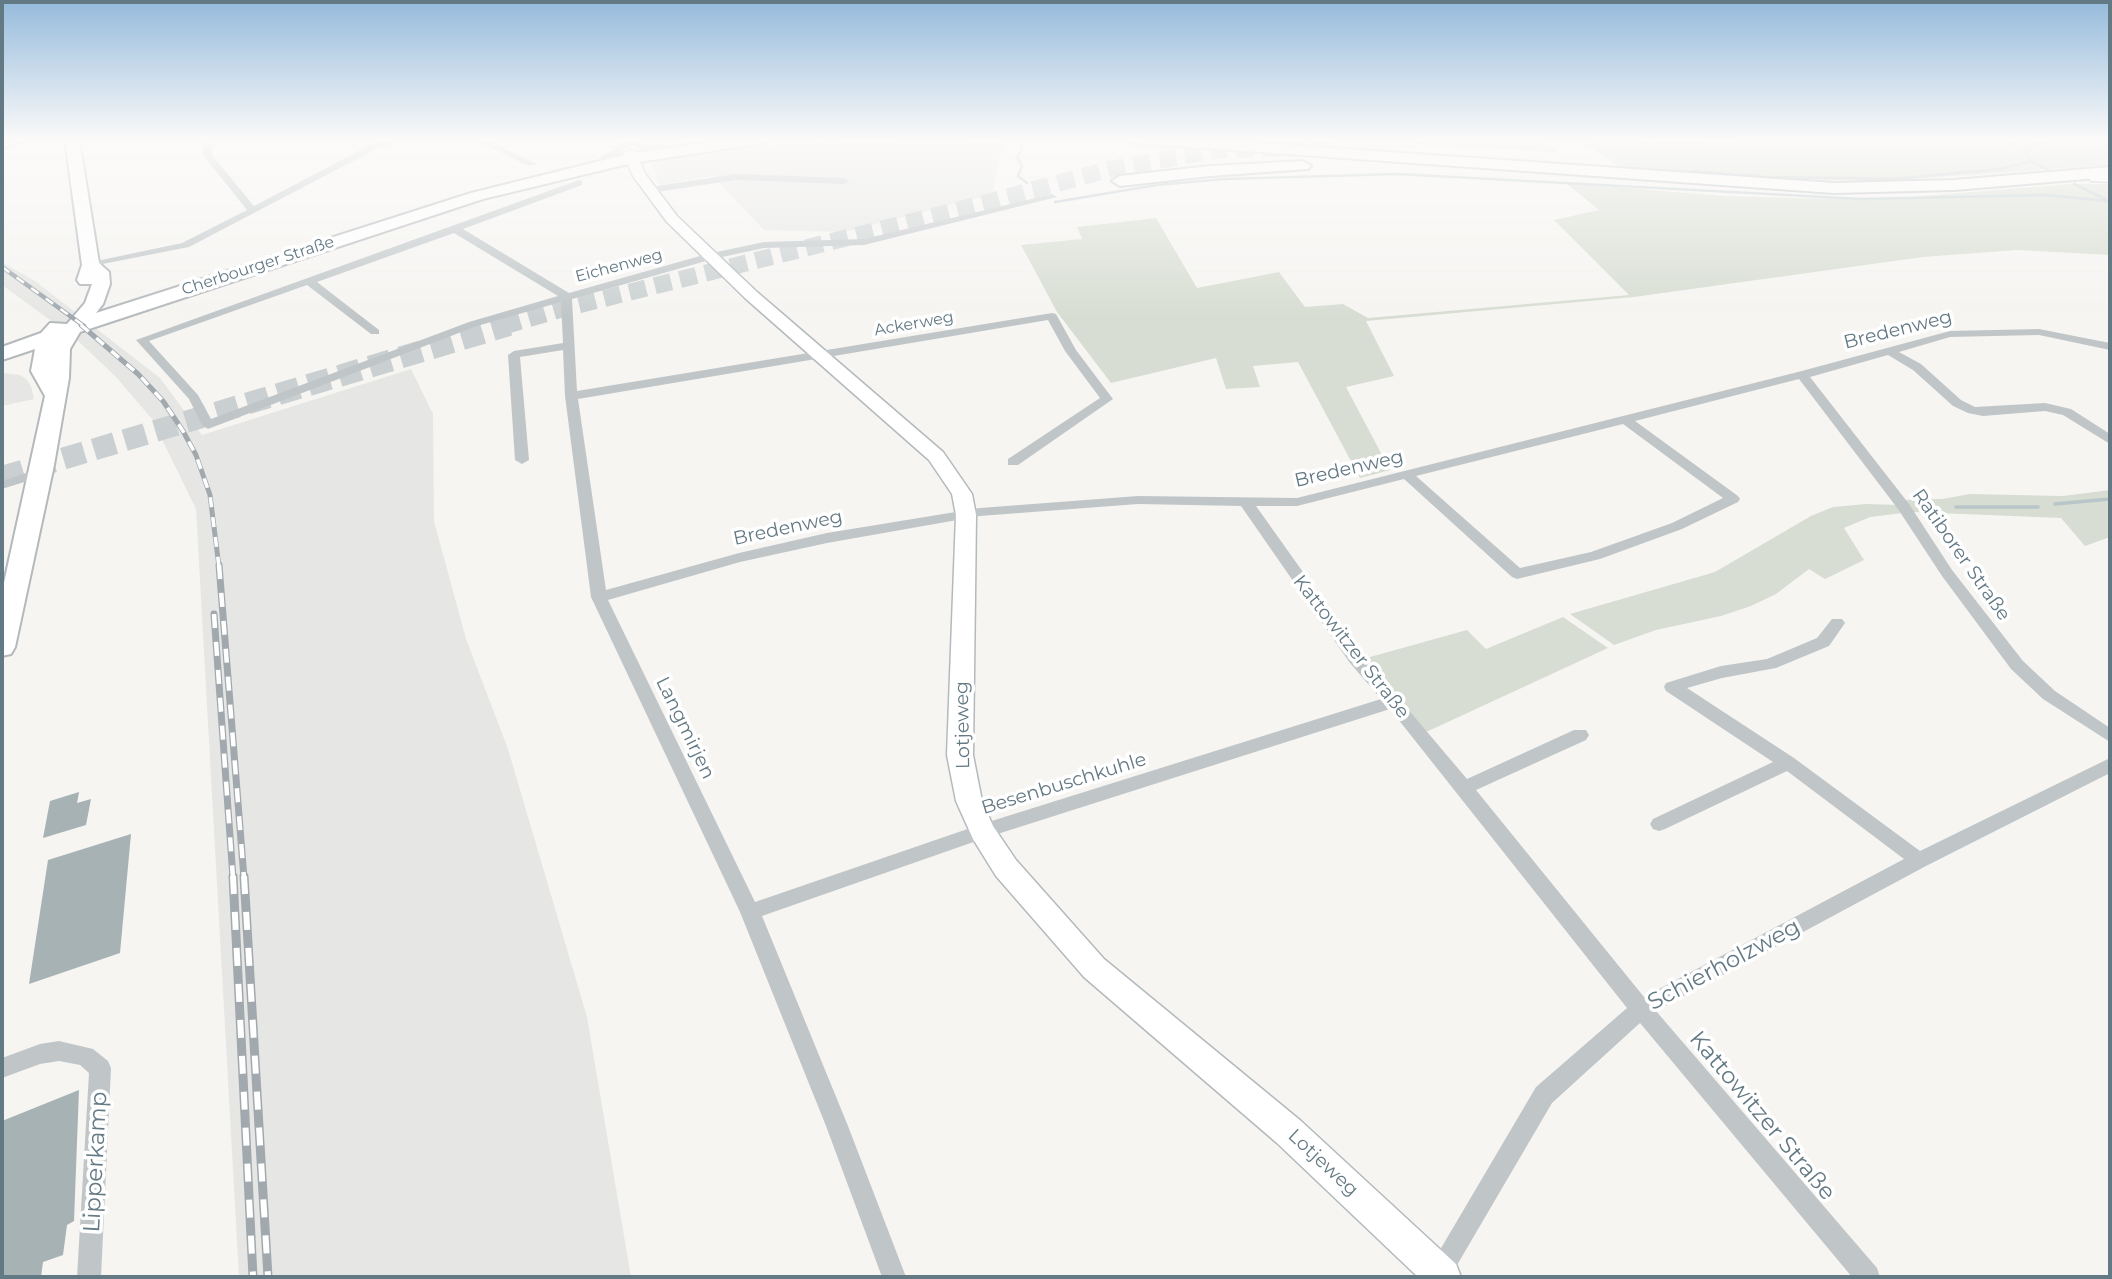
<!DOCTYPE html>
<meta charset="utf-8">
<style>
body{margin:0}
#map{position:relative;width:2112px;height:1279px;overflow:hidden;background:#f6f5f2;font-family:Montserrat,sans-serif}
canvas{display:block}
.frame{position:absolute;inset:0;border:4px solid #637984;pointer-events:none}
</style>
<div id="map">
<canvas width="2112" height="1279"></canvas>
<div class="frame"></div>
</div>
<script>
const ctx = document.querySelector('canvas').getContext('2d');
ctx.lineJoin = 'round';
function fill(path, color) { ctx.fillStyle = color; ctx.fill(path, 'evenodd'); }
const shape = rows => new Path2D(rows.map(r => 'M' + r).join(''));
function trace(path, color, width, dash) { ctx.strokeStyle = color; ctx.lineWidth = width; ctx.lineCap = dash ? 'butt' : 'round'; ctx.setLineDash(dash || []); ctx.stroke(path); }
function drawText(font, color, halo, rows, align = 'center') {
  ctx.font = font + ' Montserrat,sans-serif'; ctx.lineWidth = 7; ctx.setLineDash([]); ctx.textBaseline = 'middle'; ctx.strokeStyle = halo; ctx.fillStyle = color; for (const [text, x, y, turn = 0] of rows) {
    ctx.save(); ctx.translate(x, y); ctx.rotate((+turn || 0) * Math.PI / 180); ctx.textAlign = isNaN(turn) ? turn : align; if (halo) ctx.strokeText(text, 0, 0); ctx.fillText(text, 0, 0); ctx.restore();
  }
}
fill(shape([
 [920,140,1003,141,993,194,844,232,764,230,713,176,659,185,653,164,657,160,782,144],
 [2,262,35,281,160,378,202,435,411,369,433,414,434,521,466,639,508,749,587,1017,631,1277,239,1277,196,509,152,419,116,377,76,339,2,285],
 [2,373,20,375,26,379,31,386,34,399,2,406]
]), '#e6e7e5');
fill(shape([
 [1339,139,1543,139,1560,153,1459,146],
 [1579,139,1738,143,1733,139,2110,139,2110,165,1886,181,1766,179,1621,168],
 [1566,183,1724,196,1873,200,2070,184,2110,184,2110,255,2017,250,1923,257,1634,297,1366,321,1394,376,1346,387,1390,470,1360,478,1298,362,1253,366,1260,387,1226,389,1216,358,1111,383,1057,312,1021,245,1082,239,1077,227,1156,218,1197,288,1279,272,1305,307,1343,304,1368,318,1629,295,1554,220,1599,210],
 [2110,490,2110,537,2085,546,2061,518,1913,512,1905,500,1942,499,1970,494,2063,496],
 [1866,504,1898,505,1903,513,1870,517,1844,528,1864,560,1825,579,1809,569,1776,594,1751,606,1721,616,1656,630,1614,645,1570,614,1715,572,1811,516,1833,507],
 [1563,617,1608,648,1424,733,1363,659,1467,630,1486,649]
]), '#d7ddd2');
trace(shape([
 [1213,139,1256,143,1289,141],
 [2002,139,2026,152],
 [2047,139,2026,152,2031,161,2048,170],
 [1020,145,1022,149,1017,157,1022,166,1018,176,1027,183],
 [1691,171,1767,177,1893,179,2001,169,2031,161],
 [2074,184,2105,199],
 [1055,202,1157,185,1224,179,1398,174,1861,199,2045,195,2109,201]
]), '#b8c6c9', 2.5);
trace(shape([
 [2055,504,2110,499],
 [1956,507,2038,507]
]), '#b8c6c9', 3.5);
fill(shape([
 [79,792,77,803,91,799,86,825,43,838,50,801],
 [131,834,120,953,29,984,48,860],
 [79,1090,74,1221,67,1225,63,1255,43,1262,41,1277,2,1277,2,1121]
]), '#a7b2b5');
trace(shape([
 [504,326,558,310,974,206,1110,169,1218,150,1336,147]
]), '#cad0d1', 17, [17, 9]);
trace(shape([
 [2,477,509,325]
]), '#cad0d1', 22, [22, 10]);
const secondary = shape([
 [6,139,26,139,2,149,2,141,6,139],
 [630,150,635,151,646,175,677,216,757,292,943,452,972,494,976,515,973,755,982,801,993,826,1016,860,1104,959,1301,1121,1456,1264,1461,1277,1418,1277,1277,1143,1084,977,996,876,973,839,956,801,947,755,956,515,952,494,929,460,745,298,667,222,633,176,623,154,630,150]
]);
const primary = shape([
 [65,139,79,139,99,263,109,272,110,284,103,304,96,313,471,193,632,153,731,139,772,139,765,143,632,163,483,199,80,332,70,349,69,378,54,465,15,647,11,654,2,656,2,592,45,396,31,371,35,349,2,360,2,347,41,333,50,323,67,324,85,303,92,284,80,284,77,280,82,265,65,139],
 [1126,139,1202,139,1834,183,1954,180,2110,167,2110,177,1954,190,1834,193,1133,143,1126,139],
 [1303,161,1311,166,1308,169,1210,176,1120,186,1112,181,1120,176,1210,166,1303,161]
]);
const highway = shape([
 [2097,172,2110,172,2110,182,2091,181,2088,177,2091,173,2097,172]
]);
trace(secondary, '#b3babd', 3);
trace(primary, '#b4b9bc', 4);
trace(highway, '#b3b8bb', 3);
fill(shape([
 [203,139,211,139,212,155,254,206,372,144,389,139,404,139,378,148,189,247,87,267,87,263,182,243,247,210,203,155,203,139],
 [473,139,485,139,537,164,529,166,473,139],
 [623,139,632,139,643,144,667,145,671,148,667,151,642,150,628,145,622,153,608,160,602,160,602,156,616,149,623,139],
 [736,174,844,178,849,181,844,184,736,180,650,193,645,190,650,187,736,174],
 [579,180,582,181,582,185,463,229,569,293,707,254,764,242,864,239,1052,194,1057,197,864,245,764,248,713,259,572,299,577,391,1052,313,1056,314,1076,350,1113,399,1018,465,1008,465,1008,459,1100,398,1065,351,1048,320,578,399,606,590,739,553,827,533,980,508,1138,496,1297,498,1798,372,1950,331,2039,329,2110,343,2110,350,2039,335,1950,337,1899,352,1921,364,1961,400,1975,407,2045,403,2071,409,2110,434,2110,444,2063,415,2045,411,1983,416,1968,413,1953,406,1913,370,1888,355,1810,377,1909,504,1952,570,2023,661,2055,691,2110,728,2110,742,2043,699,2011,669,1942,576,1898,509,1799,379,1635,421,1738,496,1740,499,1738,502,1682,529,1600,559,1517,579,1512,577,1404,479,1297,506,1256,506,1362,655,1467,779,1574,730,1586,730,1589,735,1586,740,1476,790,1644,997,1904,859,1787,771,1665,829,1659,831,1653,829,1650,824,1653,819,1773,762,1666,691,1664,687,1666,683,1721,666,1767,659,1817,638,1832,619,1842,619,1845,623,1829,646,1776,668,1722,678,1687,688,1794,758,1920,851,2110,758,2110,773,1926,866,1656,1011,1877,1268,1880,1277,1852,1277,1640,1023,1552,1103,1450,1277,1424,1277,1536,1087,1627,1008,1390,709,985,838,762,916,848,1126,906,1277,882,1277,826,1126,740,912,591,597,565,396,563,350,520,357,529,460,522,464,515,460,508,355,514,351,563,343,561,302,477,326,208,429,202,425,189,399,136,340,579,180],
 [454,233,558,296,469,322,211,419,198,395,149,341,307,285,371,334,379,334,379,330,317,282,454,233],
 [1623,424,1723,498,1672,523,1591,552,1520,568,1416,476,1623,424],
 [1138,504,1241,506,1350,663,1381,699,982,824,755,902,608,600,740,562,827,543,980,516,1138,504],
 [41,468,46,469,46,475,2,489,2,481,41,468],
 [59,1041,93,1049,108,1061,111,1068,101,1277,77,1277,89,1073,80,1065,59,1061,40,1064,2,1078,2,1058,40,1044,59,1041]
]), '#c0c6c8');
fill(secondary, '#fff');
fill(primary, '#fff');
fill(highway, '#fff');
const railFar3 = shape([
 [2,267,84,326]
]);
const railFar2 = shape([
 [81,325,138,374,163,401,183,431,196,455,210,495,219,567]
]);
const railFar1 = shape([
 [219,565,244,878],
 [214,614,233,878]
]);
const rail = shape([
 [233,876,253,1277],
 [244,876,268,1277]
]);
trace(railFar3, '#a1a9ae', 4.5);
trace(railFar2, '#a1a9ae', 5);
trace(railFar1, '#a1a9ae', 7);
trace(rail, '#a1a9ae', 9);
trace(railFar3, '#fff', 2.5, [9]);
trace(railFar2, '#fff', 3.5, [10]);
trace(railFar1, '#fff', 4.5, [14]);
trace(rail, '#fff', 6, [18]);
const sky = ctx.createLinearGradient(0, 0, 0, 318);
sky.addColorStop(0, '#95bbdc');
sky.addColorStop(0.44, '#fbfaf9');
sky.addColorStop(1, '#fbfaf900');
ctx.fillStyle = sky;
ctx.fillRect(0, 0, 2112, 318);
drawText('16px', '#637984', '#fff', [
 ["Cherbourger Straße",258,266,-18],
 ["Eichenweg",619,266,-15],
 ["Ackerweg",914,324,-10]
]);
drawText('19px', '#637984', '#fff', [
 ["Bredenweg",1898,330,-14],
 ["Bredenweg",1349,469,-13],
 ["Bredenweg",788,528,-12],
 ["Ratiborer Straße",1961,555,55],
 ["Kattowitzer Straße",1351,647,52],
 ["Lotjeweg",963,725,-91],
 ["Langmirjen",685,728,64],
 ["Besenbuschkuhle",1064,784,-17],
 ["Lotjeweg",1323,1163,43]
]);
drawText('23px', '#637984', '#fff', [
 ["Schierholzweg",1724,965,-28],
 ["Kattowitzer Straße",1762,1116,50],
 ["Lipperkamp",96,1162,-87]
]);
</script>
